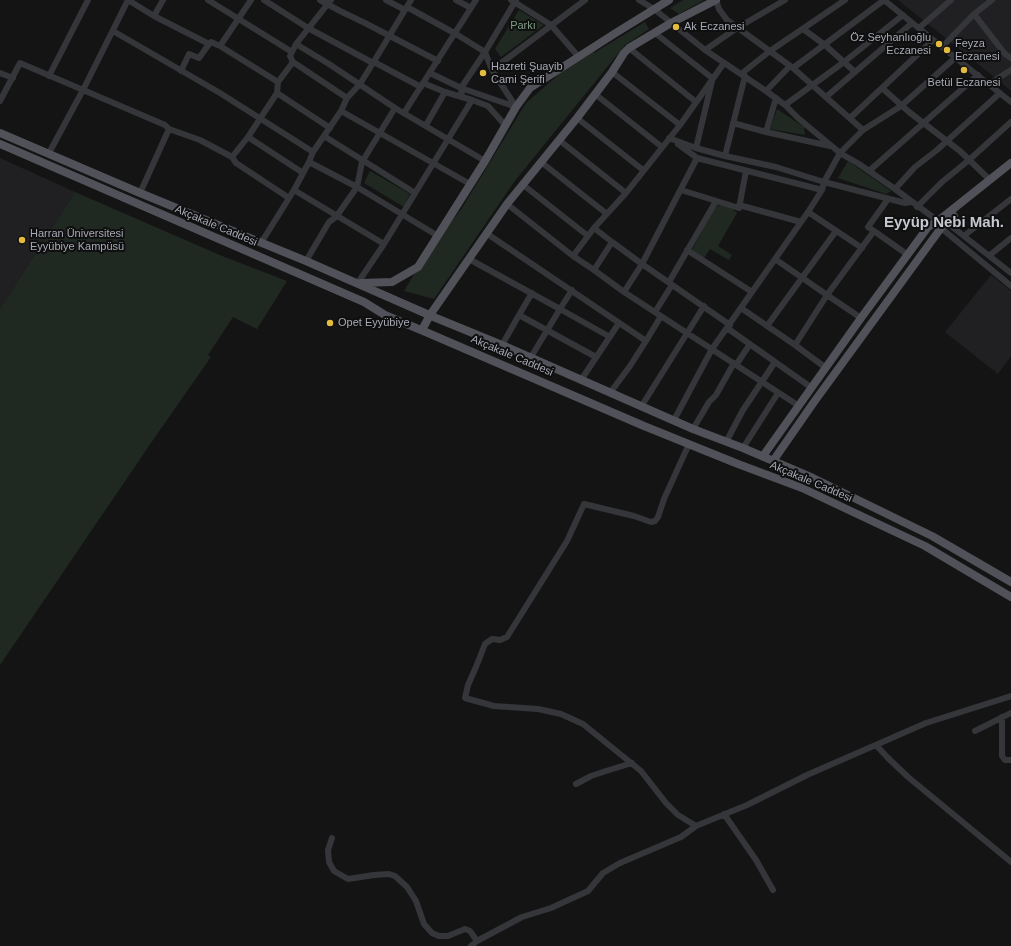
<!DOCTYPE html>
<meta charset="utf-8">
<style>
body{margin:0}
canvas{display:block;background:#141415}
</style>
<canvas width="1011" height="946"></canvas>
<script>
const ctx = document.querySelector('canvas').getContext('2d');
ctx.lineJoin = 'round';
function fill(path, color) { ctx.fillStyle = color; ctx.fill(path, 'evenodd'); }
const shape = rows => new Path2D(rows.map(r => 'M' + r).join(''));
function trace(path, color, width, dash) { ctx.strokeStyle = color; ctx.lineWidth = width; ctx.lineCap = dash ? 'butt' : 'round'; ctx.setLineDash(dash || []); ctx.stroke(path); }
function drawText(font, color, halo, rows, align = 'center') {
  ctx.font = font + ' Helvetica,sans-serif'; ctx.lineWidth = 4; ctx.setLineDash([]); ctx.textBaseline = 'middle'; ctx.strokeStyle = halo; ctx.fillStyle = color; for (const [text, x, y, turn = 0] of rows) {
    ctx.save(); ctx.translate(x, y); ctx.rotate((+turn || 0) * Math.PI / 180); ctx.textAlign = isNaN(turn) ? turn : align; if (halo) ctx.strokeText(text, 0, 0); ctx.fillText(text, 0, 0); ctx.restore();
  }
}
fill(shape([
 [898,0,1011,0,1011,91,1003,84],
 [0,158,75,192,0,309],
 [991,275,1011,291,1011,356,998,374,945,332]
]), '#202022');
fill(shape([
 [683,0,704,0,679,14,670,8],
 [519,10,544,25,501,57,495,49],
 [645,22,649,29,625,45,514,182,434,299,404,291,426,255,462,208,526,103,572,63,592,50,594,53],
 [777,109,804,127,805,135,770,129],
 [848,161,891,191,886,194,838,178],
 [370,171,410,194,404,207,364,183],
 [75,192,222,256,287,281,257,329,233,317,208,355,211,357,153,440,0,665,0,309],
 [720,205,731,208,737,213,718,246,732,255,729,260,710,249,704,258,692,250,714,209,717,206]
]), '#202822');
trace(shape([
 [128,0,154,16,209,44,211,42,220,46,278,82],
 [208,0,292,52],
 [264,0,308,28,373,63],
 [320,0,340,11,365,23,438,61],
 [386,0,405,10],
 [456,0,471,8],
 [511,0,551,25,578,56],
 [639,0,654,9,705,50,766,91,785,105,798,118,840,153,859,164,895,189,938,221,946,222,1011,273],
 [716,0,719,9,727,20,793,68,863,130],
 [884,0,942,47],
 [992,0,974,14,942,47,1011,102],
 [407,7,456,34,485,52,492,70,516,107],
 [974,14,1005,54,1011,58],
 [154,16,163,0],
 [919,28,951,0],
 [803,29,825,45,855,72],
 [113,31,220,93,313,152],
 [655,33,712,78],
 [296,44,329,64,395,108,485,161],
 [220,46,251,0],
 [629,48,696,102],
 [705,50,737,28,785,0],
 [293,62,347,98],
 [374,62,421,87],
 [793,68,884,0],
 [492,70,585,0],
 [181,71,189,54,199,58,209,44],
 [612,72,680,125],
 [0,73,13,78],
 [430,73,461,88,516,107],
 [741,74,770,51,845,0],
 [49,76,88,0],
 [423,83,445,92,472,100,488,106,505,125],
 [989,84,1011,70],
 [882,88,909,112,960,151,990,180],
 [766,91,790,66],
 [277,93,330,128],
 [595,94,662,147],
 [462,97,461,88,485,52,516,0],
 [826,97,912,23],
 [0,101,20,63,165,125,169,129,200,140,232,157,248,137,277,93,278,82,293,62,290,56,296,44,331,0],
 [785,105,844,62,903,15],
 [341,111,470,184],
 [404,113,476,0],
 [577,118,643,170],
 [850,118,933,40],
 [733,123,766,132,830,146],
 [426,125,445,92],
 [766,132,776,98],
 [324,136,415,193],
 [248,137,303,173],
 [669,138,696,148,725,156,776,167,824,182,822,190,808,212,712,349,674,420],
 [559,140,626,193],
 [678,144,697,158,822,190],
 [696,148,712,81],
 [49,153,83,90,128,0],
 [725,156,745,76],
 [232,157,236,163,289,198],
 [697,158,642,264,730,325],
 [309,162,357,187,438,236],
 [541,162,607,214],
 [869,171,978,75],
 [522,184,588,236],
 [895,189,915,167,937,150,1000,93],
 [294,190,384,244],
 [681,190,739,208,746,171],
 [140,193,169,129],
 [911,202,905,203,824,182,840,153,863,130,901,106,956,57],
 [507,204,573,256,594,228,626,193,680,125,724,63],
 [739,205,801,222],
 [917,207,942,182,969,160,1011,122],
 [808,212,862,248],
 [940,225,941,228,1011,286],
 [594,228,612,242],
 [874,231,868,227,888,199],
 [486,233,646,341,661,316],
 [965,235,1011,199],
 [261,243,294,190,309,162,313,152,341,111,347,98,360,84,373,63,411,0],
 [687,250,752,292],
 [990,255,1011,238],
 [573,256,594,270,612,242,642,264,624,292],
 [469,259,560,309,572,290],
 [775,259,827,295,795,345],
 [306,261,329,222,336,217,357,187,362,162,395,108],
 [594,270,624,292,799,406],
 [669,282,716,201],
 [357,284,384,244,472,100],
 [532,293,519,315,596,357],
 [741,308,795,345,826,368],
 [655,312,672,285],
 [861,318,827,295,874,231,908,255],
 [767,326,836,231],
 [727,328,812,388],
 [502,345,519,315],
 [531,357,560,309,610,337],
 [736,365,750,344],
 [581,380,619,323],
 [610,393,630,366,646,341],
 [641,407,704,306],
 [693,429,709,402,716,395,734,363],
 [726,442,743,410,775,362],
 [689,444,664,499,658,517,655,521,651,522,634,516,584,504,567,541,507,637,500,640,492,639,485,644,476,667,468,685,465,698,494,706,538,709,561,714,583,724,641,771,666,803,678,815,696,826],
 [743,448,778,393],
 [1002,717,1002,756,1005,760,1011,760],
 [975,731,1011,713],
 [876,745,888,758,908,777,1011,862],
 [576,784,591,776,606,771,632,763],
 [724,814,756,860,773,890],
 [332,838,328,850,329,862,334,871,348,879,374,875,389,874,395,876,407,887,416,901,424,924,432,933,439,936,448,936,465,929,470,931,477,941],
 [471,946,477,941,522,917,551,908,588,891,603,873,620,863,681,837,696,826,747,805,807,775,926,723,1011,696]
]), '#35363a', 6);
trace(shape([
 [0,133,140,193,306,261,436,318,502,345,693,429,743,448,813,478,932,536,1011,582],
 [0,144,364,302,385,315,428,333,644,426,738,464,802,488,925,546,1011,597],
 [361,283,392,282,418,267,485,161,516,107,530,88,614,34,669,0],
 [422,330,430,315,507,204,577,118,612,72,624,53,629,48,671,23,716,0],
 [763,456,861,318,928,227,938,221,1011,163],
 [773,461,814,402,941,228,954,216]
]), '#515259', 8);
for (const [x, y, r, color] of [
 [676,27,4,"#e3bb3e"],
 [939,44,4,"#e3bb3e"],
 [947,50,4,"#e3bb3e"],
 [964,70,4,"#e3bb3e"],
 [483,73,4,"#e3bb3e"],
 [22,240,4,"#e3bb3e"],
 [330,323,4,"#e3bb3e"]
]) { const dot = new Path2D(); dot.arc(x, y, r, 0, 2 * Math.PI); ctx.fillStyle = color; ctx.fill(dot); trace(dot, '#0f0f10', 1.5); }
drawText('11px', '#7f9e84', '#0f0f10', [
 ["Parkı",523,26]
]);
drawText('11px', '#a7aab5', '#0f0f10', [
 ["Ak Eczanesi",684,27],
 ["Öz Seyhanlıoğlu",931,38,"right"],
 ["Eczanesi",931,51,"right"],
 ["Feyza",955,44],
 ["Eczanesi",955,57],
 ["Hazreti Şuayib",491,67],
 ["Cami Şerifi",491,80],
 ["Betül Eczanesi",964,83,"center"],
 ["Harran Üniversitesi",30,234],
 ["Eyyübiye Kampüsü",30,247],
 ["Opet Eyyübiye",338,323]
], 'left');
drawText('11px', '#a7aab5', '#0f0f10', [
 ["Akçakale Caddesi",216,226,23],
 ["Akçakale Caddesi",512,356,23],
 ["Akçakale Caddesi",811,482,23]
]);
drawText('bold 15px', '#c7c9d1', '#0f0f10', [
 ["Eyyüp Nebi Mah.",944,223]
]);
</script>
